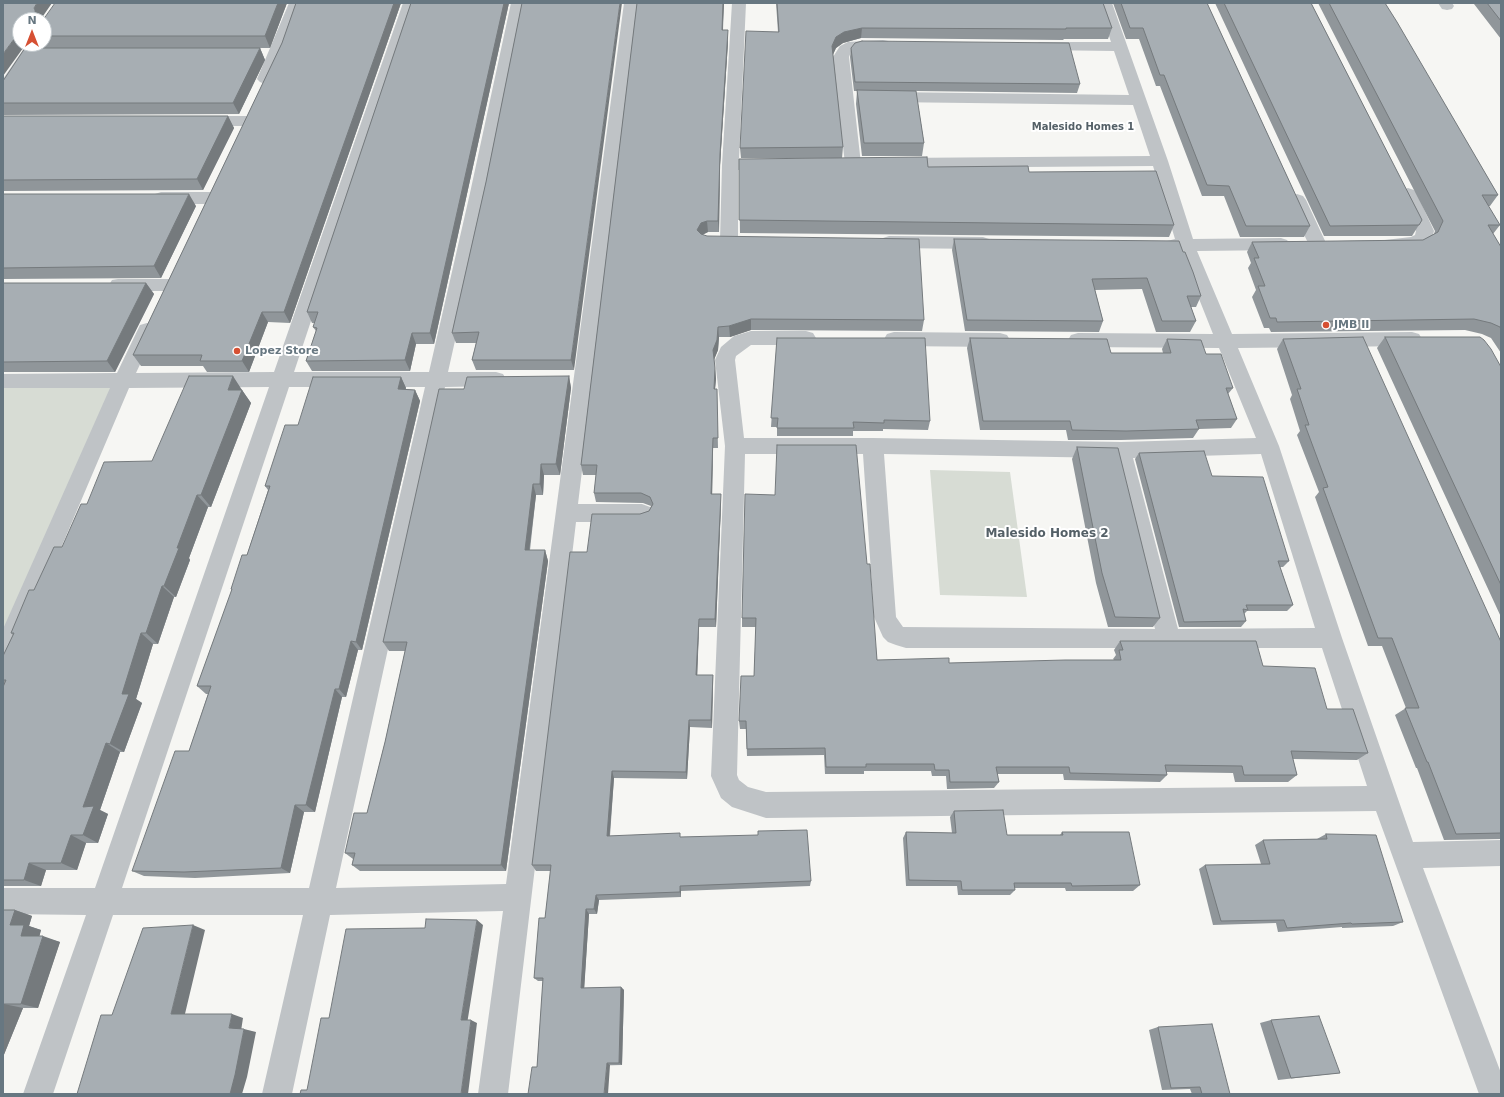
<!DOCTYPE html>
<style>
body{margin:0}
#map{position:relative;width:1504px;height:1097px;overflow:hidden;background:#f6f6f3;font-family:"DejaVu Sans",sans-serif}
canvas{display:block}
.frame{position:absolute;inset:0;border:4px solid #677781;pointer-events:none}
.north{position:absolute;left:12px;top:12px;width:40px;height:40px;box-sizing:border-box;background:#fff;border:1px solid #c2c9cd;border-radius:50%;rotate:0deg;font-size:11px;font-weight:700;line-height:16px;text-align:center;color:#677781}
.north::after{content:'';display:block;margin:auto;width:14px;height:18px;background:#d65033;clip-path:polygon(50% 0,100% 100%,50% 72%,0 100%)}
</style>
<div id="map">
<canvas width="1504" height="1097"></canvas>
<div class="frame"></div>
<div class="north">N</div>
</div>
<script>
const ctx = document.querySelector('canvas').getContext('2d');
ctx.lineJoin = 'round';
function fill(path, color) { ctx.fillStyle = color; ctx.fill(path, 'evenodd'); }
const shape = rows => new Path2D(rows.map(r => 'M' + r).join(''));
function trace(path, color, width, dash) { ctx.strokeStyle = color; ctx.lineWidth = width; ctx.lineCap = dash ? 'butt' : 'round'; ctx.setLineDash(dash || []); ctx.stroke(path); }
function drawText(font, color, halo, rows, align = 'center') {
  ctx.font = font + ' "DejaVu Sans",sans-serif'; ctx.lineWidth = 4; ctx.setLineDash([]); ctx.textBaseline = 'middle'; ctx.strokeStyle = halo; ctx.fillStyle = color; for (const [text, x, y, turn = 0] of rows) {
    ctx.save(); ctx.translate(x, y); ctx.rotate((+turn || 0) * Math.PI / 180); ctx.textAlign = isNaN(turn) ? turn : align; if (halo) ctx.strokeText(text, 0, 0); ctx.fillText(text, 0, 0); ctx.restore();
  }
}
fill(shape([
 [3,387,108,387,119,389,3,639],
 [930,470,1010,472,1027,597,940,595]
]), '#d7dcd4');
fill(shape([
 [289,3,303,3,273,79,270,82,265,84,260,82,257,79,289,3],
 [403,3,417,3,294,372,429,372,470,193,511,3,525,3,488,193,448,372,496,372,503,374,506,379,503,384,496,386,445,387,336,888,506,884,624,3,638,3,578,504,642,504,650,507,653,513,650,519,642,522,576,522,508,1094,478,1094,503,911,330,915,292,1094,262,1094,303,915,113,915,53,1094,23,1094,86,915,3,914,3,888,95,888,269,387,129,388,15,656,11,664,3,667,3,629,110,388,3,388,3,374,117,373,140,325,147,323,154,325,156,330,136,373,274,372,403,3],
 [289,387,425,387,309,888,122,888,289,387],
 [732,3,746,3,739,159,769,159,775,160,777,164,775,168,769,169,738,170,738,240,735,244,729,246,723,244,720,240,722,165,732,3],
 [1098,3,1112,3,1168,161,1193,239,1281,238,1287,240,1290,244,1287,248,1281,250,1197,251,1232,334,1412,332,1419,334,1422,339,1419,344,1412,346,1238,348,1279,446,1342,638,1413,842,1501,840,1501,866,1423,868,1501,1073,1501,1094,1479,1094,1376,811,766,818,732,807,721,798,711,776,725,446,715,360,721,347,734,336,751,331,806,331,813,333,816,338,813,343,806,345,751,345,736,356,735,360,744,438,873,438,1121,442,1256,438,1219,348,1078,347,1071,345,1068,340,1071,335,1078,333,1213,334,1180,251,1167,249,1164,245,1167,241,1175,239,1153,166,897,168,891,167,889,163,891,159,897,158,1150,156,1133,105,887,102,881,100,879,97,881,94,887,92,1129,95,1114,51,1040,50,1035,49,1033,46,1035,43,1040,42,1111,42,1098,3],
 [745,454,863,454,874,617,883,637,888,642,896,645,906,648,1322,648,1367,786,766,792,748,787,739,780,737,775,745,454],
 [884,454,1113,458,1155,629,903,627,896,617,884,454],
 [1261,454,1315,628,1178,629,1133,458,1261,454],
 [1438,3,1452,3,1454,6,1452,9,1447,10,1442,9,1438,3],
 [883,40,888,41,890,44,888,47,856,49,851,52,849,57,861,164,859,168,853,169,847,168,845,164,833,57,840,46,848,42,883,40],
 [27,44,41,44,9,93,3,95,3,79,27,44],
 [200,116,246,116,252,117,254,121,252,125,246,126,200,126,194,125,192,121,194,117,200,116],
 [1408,188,1414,190,1417,194,1434,231,1432,238,1429,242,1415,249,1391,250,1385,248,1382,244,1385,240,1411,237,1415,235,1416,231,1399,194,1402,190,1408,188],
 [161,192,210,192,216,194,219,198,216,202,210,204,161,204,155,202,152,198,155,194,161,192],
 [1297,194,1303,196,1306,200,1326,243,1323,247,1317,249,1311,247,1308,243,1288,200,1291,196,1297,194],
 [889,236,983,237,989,239,992,243,989,247,983,249,889,248,883,246,880,242,883,238,889,236],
 [118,279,169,279,175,280,178,285,175,290,169,291,118,291,112,290,109,285,112,280,118,279],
 [894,332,1000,333,1007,335,1010,340,1007,345,1000,347,894,346,887,344,884,339,887,334,894,332]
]), '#bfc3c6');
fill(shape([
 [287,3,270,48,41,48,38,44,44,44,44,20],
 [296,3,401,3,290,323,268,322,249,372,207,372,203,366,141,366,133,355,282,43],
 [411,3,509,3,434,344,416,344,410,371,312,371,306,361,316,331,313,327,315,323,312,323,307,312],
 [522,3,574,370,476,370,472,360,476,343,456,343,452,333,486,182],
 [637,3,724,3,723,30,728,42,720,165,719,232,708,232,702,235,924,320,922,331,751,330,730,337,719,337,718,350,714,359,716,379,715,389,717,399,718,448,713,448,712,494,721,504,716,627,699,627,697,675,713,675,713,683,712,728,690,727,687,779,614,778,610,836,681,837,811,881,810,886,681,891,681,897,599,900,597,914,589,914,584,988,621,987,624,990,622,1065,537,1067,543,981,538,981,534,978,545,918,551,871,536,871,532,865,587,552,640,514,649,511,651,506,643,503,596,502,594,493,596,475,583,475,581,465],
 [776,3,1103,3,1112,28,1108,39,1064,39,1063,40,861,38,843,43,836,48,833,54,843,147,842,158,741,158,740,148,778,32],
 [1113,3,1207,3,1310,226,1304,237,1240,237,1224,196,1202,196,1160,86,1156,86,1139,39,1126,39],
 [1215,3,1311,3,1422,220,1412,236,1324,236],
 [1318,3,1385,3,1498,195,1490,206,1488,206,1500,225,1493,234,1501,247,1501,353,1491,338,1482,334,1465,330,1271,332,1269,328,1264,328,1252,297,1256,290,1248,268,1251,263,1247,252,1252,242,1423,240,1434,234,1435,231],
 [1475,3,1501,3,1501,39,1474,4],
 [260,48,265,60,239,114,3,115,3,81],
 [851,48,1080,84,1077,93,916,91,924,143,922,156,862,156,856,104,857,91,854,91,850,57],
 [3,116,228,116,234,128,203,190,3,191],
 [739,159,1029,172,1174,225,1169,237,740,233],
 [3,194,196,206,161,278,3,279],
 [954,239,1183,252,1201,296,1196,307,1191,307,1196,321,1190,332,1156,332,1142,289,1095,290,1103,321,1099,332,965,331,952,250],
 [3,283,146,283,154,294,115,372,3,372],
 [1385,337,1501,367,1501,617,1377,348],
 [777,338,930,421,928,430,883,429,883,431,853,431,853,436,777,436,777,427,771,427],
 [970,338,1111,353,1163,353,1162,349,1167,339,1206,354,1233,388,1228,394,1237,419,1231,428,1199,429,1193,438,1121,440,1068,440,1066,430,980,430,967,348],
 [1283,339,1501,642,1501,839,1444,840,1417,768,1416,768,1395,715,1406,708,1382,646,1368,646,1315,497,1319,492,1297,435,1300,431,1290,399,1292,395,1277,349],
 [569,376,571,388,560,475,544,475,543,495,536,495,530,550,545,550,548,561,506,871,360,871,352,865,353,859,345,853,367,813,385,742,405,651,389,651,383,642,464,389],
 [401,377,406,388,405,389,415,390,420,401,362,650,358,650,346,697,342,697,315,812,304,812,290,873,195,878,144,876,132,871,189,751,208,694,206,694,197,686,232,590,231,589,247,555,268,490,265,486,298,425],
 [242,390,251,403,211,507,208,507,189,558,190,560,176,597,174,597,158,644,153,644,136,699,142,703,124,752,120,752,100,810,108,814,98,843,86,843,77,870,46,870,41,886,3,886,3,656,13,635,11,633,34,590,62,547,87,504,152,461],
 [1077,447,1160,618,1153,627,1108,627,1096,583,1072,459],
 [1139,453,1212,476,1289,561,1283,567,1280,567,1293,605,1287,611,1247,611,1244,614,1246,621,1241,627,1179,627,1135,459],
 [867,564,877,660,949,663,1114,660,1113,659,1116,655,1114,650,1120,641,1263,666,1327,709,1368,753,1357,760,1293,759,1297,775,1288,782,1235,782,1233,773,1166,772,1167,775,1160,782,1064,780,1063,774,997,774,999,782,994,788,947,789,946,776,932,776,931,771,864,771,864,774,825,774,824,755,747,756,746,729,740,729,739,721,754,676,756,627,742,627,742,618],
 [954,811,1007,835,1060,835,1062,832,1140,885,1133,891,1066,891,1065,888,1014,888,1015,890,1010,895,958,895,957,886,906,886,903,838,906,832,952,833,950,817],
 [1326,834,1403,922,1393,926,1342,928,1342,927,1278,932,1276,923,1213,925,1199,869,1205,865,1261,864,1255,845,1263,840,1318,839,1317,839],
 [3,910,15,910,32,916,29,926,41,930,39,936,60,942,38,1008,23,1008,3,1057],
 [1271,1020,1340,1073,1278,1080,1260,1023],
 [1158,1027,1230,1094,1192,1094,1190,1089,1162,1090,1149,1030]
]), '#90969a');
fill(shape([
 [37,3,52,3,41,19,42,20,36,20,34,8],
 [278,3,287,3,270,48,265,36],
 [394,3,401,3,290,323,284,312],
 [504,3,509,3,434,344,430,333],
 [620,3,622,3,574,370,571,360],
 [723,3,724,3,722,41,722,30],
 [862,28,861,38,843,43,836,48,832,57,832,46,836,37,844,32],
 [728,30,728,42,720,165,719,232,718,221,720,154],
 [20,31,20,44,26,44,3,76,3,54],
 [260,48,265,60,239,114,233,103],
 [228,116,234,128,203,190,197,179],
 [189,194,196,206,161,278,154,266],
 [707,221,708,232,702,235,697,230,701,223],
 [146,283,154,294,115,372,107,361],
 [262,312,268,322,249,372,242,361],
 [751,319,751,330,730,337,729,326],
 [718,327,719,337,718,350,714,360,713,350],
 [412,333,416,344,410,371,405,360],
 [715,368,716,379,714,399,714,389],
 [233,376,242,390,237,403,228,390],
 [569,376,571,388,560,475,556,464],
 [401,377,406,388,403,401,398,389],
 [242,390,251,403,211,507,201,495],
 [415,390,420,401,362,650,356,642],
 [713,438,713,448,712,503,711,494],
 [541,464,544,475,543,495,540,484],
 [533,484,536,495,528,560,525,550],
 [721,494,721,504,716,627,715,619],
 [197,495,208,507,189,558,190,560,176,597,164,586,177,548],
 [545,550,548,561,506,871,501,865],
 [162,586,174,597,158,644,146,633],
 [699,619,699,627,697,683,696,675],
 [141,633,153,644,136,699,142,703,124,752,110,744,122,694],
 [351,641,358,650,346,697,339,689],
 [713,675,713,683,712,728,711,720],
 [335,689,342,697,315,812,306,805],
 [689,720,690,727,687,779,686,772],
 [106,743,120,752,100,810,108,814,98,843,83,835,83,807],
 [612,771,614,778,609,842,607,836],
 [295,805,304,812,290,873,281,868],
 [71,835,86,843,77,870,61,863],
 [29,863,46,870,41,886,24,880],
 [680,886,681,891,681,897,680,892],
 [596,895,599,900,597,914,594,909],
 [586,909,589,914,584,992,581,988],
 [15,910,32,916,29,926,41,930,38,942,21,936,10,925],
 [477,920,483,925,467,1024,461,1020],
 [193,925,205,930,184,1018,171,1014],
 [43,936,60,942,38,1008,21,1004],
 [621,987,624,990,622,1065,619,1063],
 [4,1004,23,1008,3,1057,3,1007],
 [232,1014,243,1018,241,1031,229,1028],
 [471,1020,477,1023,468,1094,461,1094],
 [244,1029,256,1032,247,1077,242,1094,230,1094],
 [607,1063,610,1065,608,1094,604,1094]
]), '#757a7d');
const building = shape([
 [3,3,37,3,34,8,35,10,36,20,20,20,20,31,3,54,3,3],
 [55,3,278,3,265,36,44,36,44,20,43,20,55,3],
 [296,3,394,3,284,312,262,312,242,361,200,361,202,355,133,355,282,43,296,3],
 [411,3,504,3,430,333,412,333,405,360,306,361,317,328,313,327,318,312,307,312,411,3],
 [522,3,620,3,571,360,472,360,479,332,452,333,486,182,522,3],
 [637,3,723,3,722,30,728,30,720,154,718,221,707,221,701,223,697,230,701,234,707,236,919,239,924,320,751,319,729,326,718,327,717,340,713,350,715,368,714,389,717,389,718,438,713,438,711,494,721,494,715,619,699,619,696,675,713,675,711,720,689,720,686,772,612,771,607,836,680,833,680,837,758,835,758,831,807,830,811,881,680,886,680,892,596,895,594,909,586,909,581,988,621,987,619,1063,607,1063,604,1094,528,1094,532,1067,537,1067,543,978,534,978,539,918,545,918,551,865,532,865,570,552,587,552,592,514,640,514,649,511,653,504,650,497,641,493,594,493,597,465,581,465,637,3],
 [777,3,1103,3,1112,28,1066,28,1066,29,862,28,844,32,836,37,832,46,843,147,740,148,746,31,779,32,777,3],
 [1121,3,1207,3,1310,226,1246,226,1229,186,1207,185,1164,75,1160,75,1143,28,1130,28,1121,3],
 [1224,3,1311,3,1420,216,1422,220,1419,225,1330,226,1224,3],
 [1329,3,1385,3,1397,22,1498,195,1482,195,1500,225,1488,225,1501,247,1501,329,1500,327,1491,323,1474,319,1277,322,1276,318,1270,318,1258,286,1265,286,1254,258,1259,258,1252,242,1423,240,1438,232,1443,221,1329,3],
 [1487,3,1501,3,1501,21,1487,3],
 [862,41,1069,43,1080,84,855,82,851,48,855,43,862,41],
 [25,48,260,48,233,103,3,103,3,81,25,48],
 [857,90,916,91,924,143,864,143,857,90],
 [3,116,228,116,197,179,3,180,3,116],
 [927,157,928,167,1028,166,1029,172,1156,171,1174,225,739,220,739,159,927,157],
 [3,194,189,194,154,266,3,268,3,194],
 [954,239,1179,241,1183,252,1185,252,1193,272,1201,296,1187,296,1196,321,1162,321,1147,278,1092,279,1103,321,967,320,954,239],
 [3,283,146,283,107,361,3,362,3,283],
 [1363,337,1501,642,1501,833,1456,834,1428,762,1427,762,1405,708,1419,708,1392,638,1378,638,1323,488,1328,487,1305,425,1309,425,1297,389,1301,389,1283,339,1363,337],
 [1385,337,1480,337,1484,340,1491,349,1501,367,1501,585,1385,337],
 [777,338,925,338,930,421,884,420,884,423,853,422,854,428,777,428,778,418,771,418,777,338],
 [970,338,1107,339,1111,353,1171,353,1167,339,1201,340,1206,354,1221,354,1233,388,1226,388,1237,419,1196,420,1199,429,1126,431,1072,430,1070,421,983,421,970,338],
 [189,376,233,376,228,390,242,390,201,495,197,495,177,548,179,548,164,586,162,586,146,633,141,633,122,694,129,694,110,744,106,743,83,807,94,806,83,835,71,835,61,863,29,863,24,880,3,880,3,687,6,680,3,680,3,656,14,633,11,633,29,590,34,590,54,547,62,547,81,504,87,504,104,462,152,461,189,376],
 [569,376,556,464,541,464,540,484,533,484,525,550,545,550,501,865,352,865,355,853,345,853,354,813,367,813,385,742,407,642,383,642,439,389,464,389,467,377,569,376],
 [313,377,401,377,398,389,415,390,356,642,351,641,339,689,335,689,306,805,295,805,281,868,184,872,132,871,175,751,189,751,211,686,197,686,232,589,231,589,242,555,247,555,270,486,265,486,285,425,298,425,313,377],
 [777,445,856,445,867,564,870,564,877,660,949,658,949,663,1065,660,1121,660,1119,650,1123,650,1120,641,1256,641,1263,666,1315,668,1327,709,1353,709,1368,753,1291,751,1297,775,1244,775,1242,766,1165,765,1167,775,1070,773,1069,767,996,767,999,782,950,782,949,770,935,770,934,764,866,764,866,767,826,767,825,748,747,749,746,721,739,721,741,676,754,676,756,618,742,618,745,494,775,495,777,445],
 [1077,447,1118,448,1160,618,1115,617,1102,573,1077,447],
 [1204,451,1212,476,1263,477,1289,561,1278,561,1293,605,1246,605,1248,610,1243,609,1246,621,1184,622,1139,453,1204,451],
 [1003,810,1007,835,1063,835,1062,832,1129,832,1140,885,1072,886,1071,883,1014,883,1015,890,962,890,961,881,909,880,906,832,956,833,954,811,1003,810],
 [1326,834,1376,835,1403,922,1352,924,1351,923,1287,928,1284,920,1221,921,1205,865,1270,864,1263,840,1327,839,1326,834],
 [3,910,15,910,10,925,24,925,21,936,43,936,21,1004,4,1004,3,1007,3,910],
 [426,919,477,920,461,1020,471,1020,461,1094,300,1094,301,1090,307,1090,321,1018,329,1018,346,929,425,928,426,919],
 [193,925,171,1014,232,1014,229,1028,244,1029,235,1075,230,1094,75,1094,77,1094,101,1015,112,1015,143,928,193,925],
 [1319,1016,1340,1073,1291,1078,1271,1020,1319,1016],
 [1212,1024,1230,1094,1202,1094,1200,1087,1171,1088,1158,1027,1212,1024]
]);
fill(building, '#a7aeb3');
trace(building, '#757a7d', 1);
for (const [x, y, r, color] of [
 [1326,325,4,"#d65033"],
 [237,351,4,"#d65033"]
]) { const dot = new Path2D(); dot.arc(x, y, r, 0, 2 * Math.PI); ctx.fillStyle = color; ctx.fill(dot); trace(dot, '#fff', 1.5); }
drawText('bold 10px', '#546067', '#fff', [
 ["Malesido Homes 1",1083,127]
]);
drawText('bold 11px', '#677781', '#fff', [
 ["JMB II",1334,325],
 ["Lopez Store",245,351]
], 'left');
drawText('bold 12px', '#546067', '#fff', [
 ["Malesido Homes 2",1047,534]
]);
</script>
